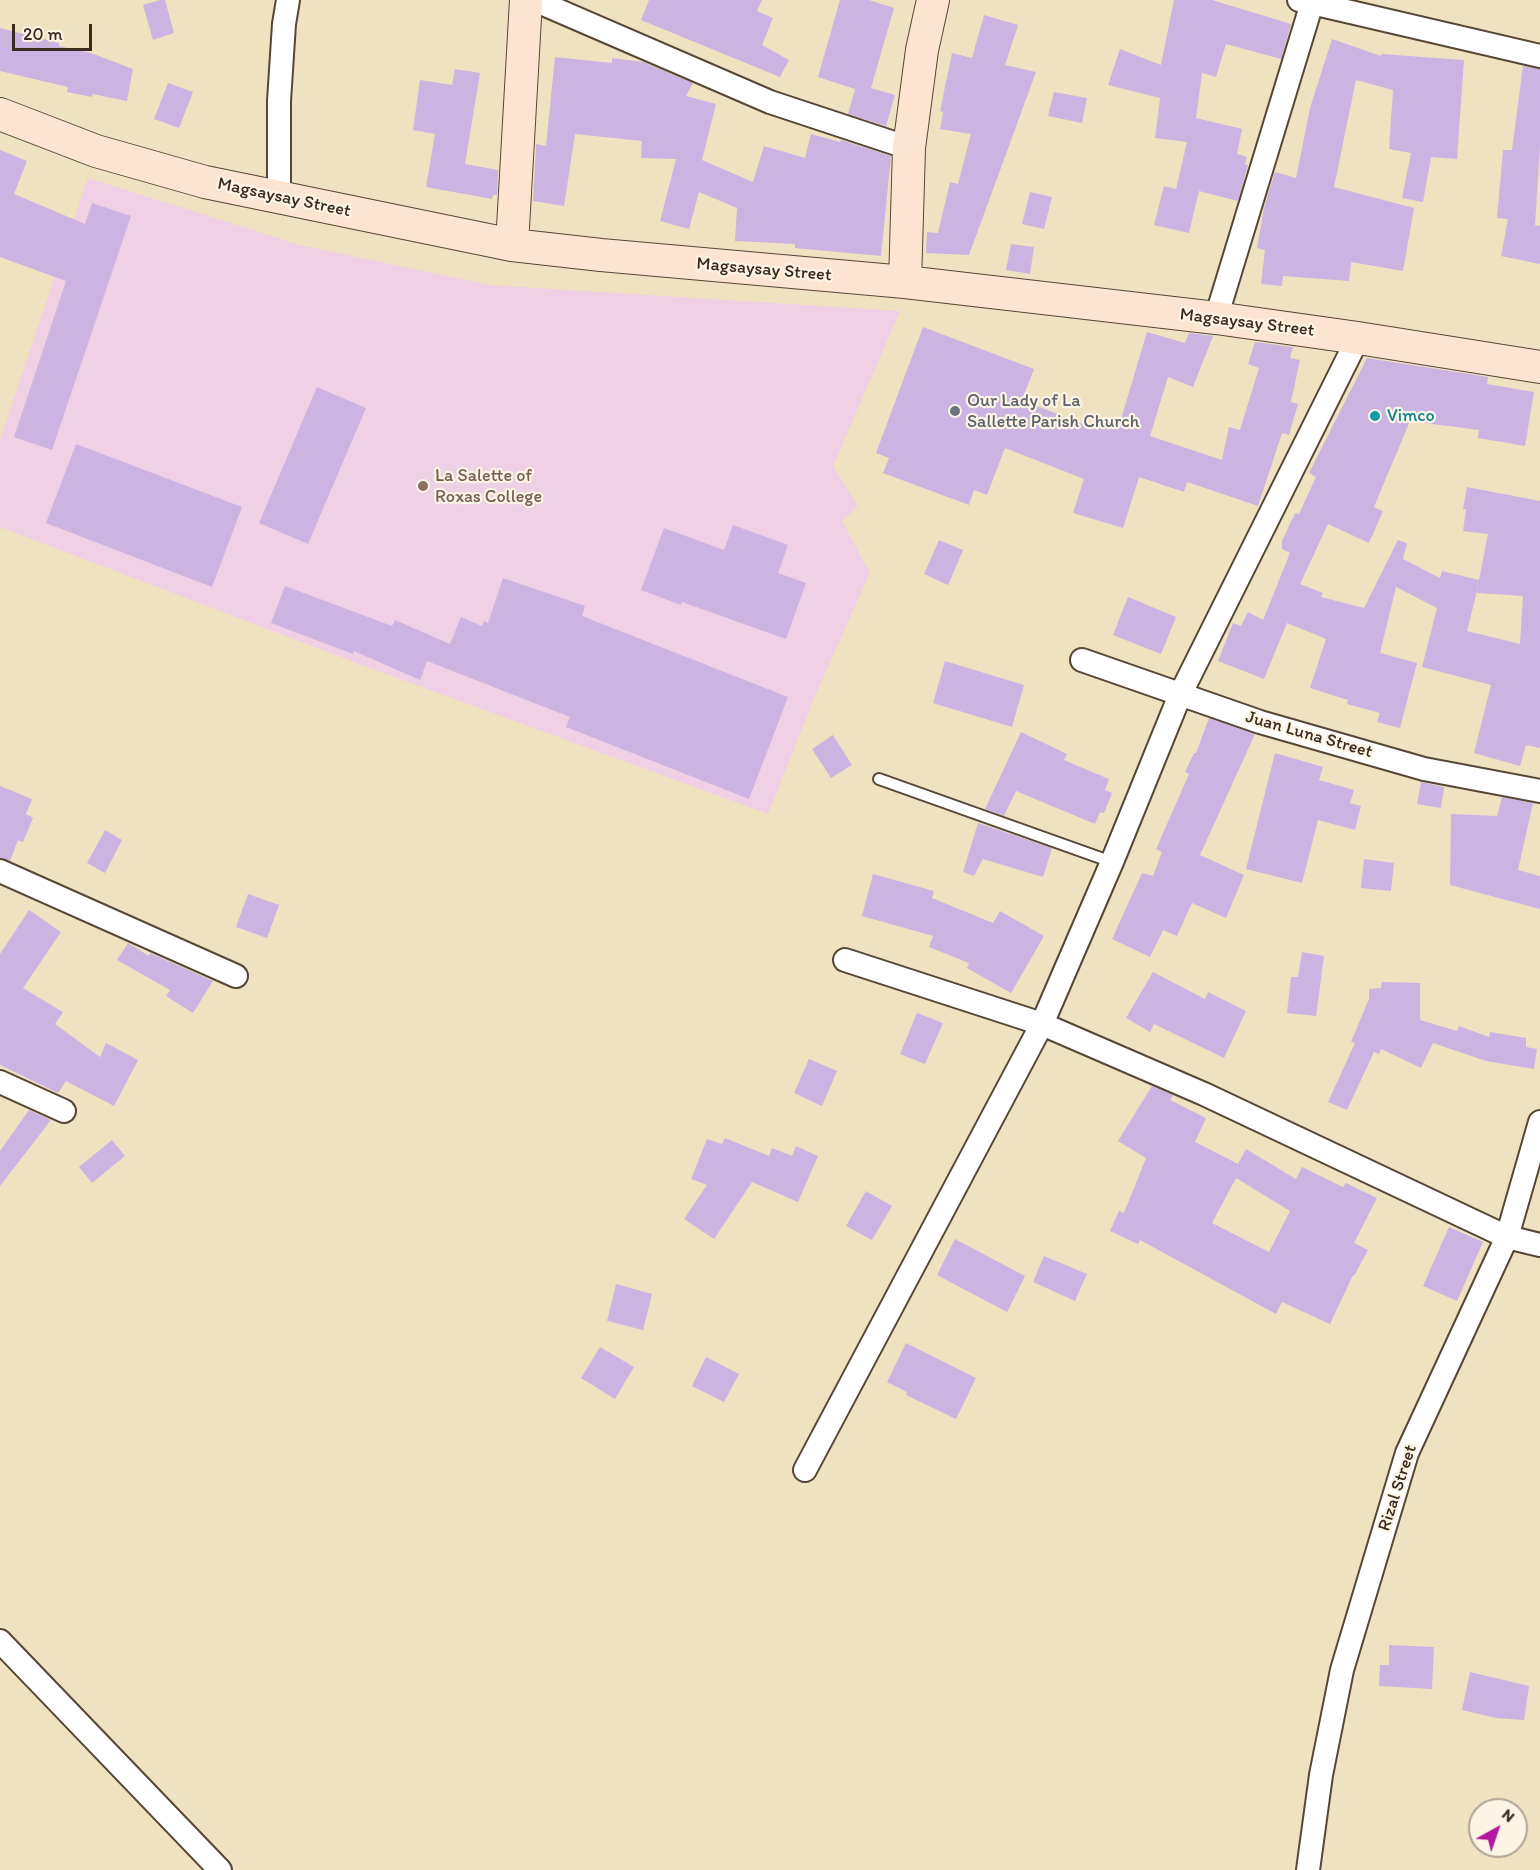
<!DOCTYPE html>
<style>
body{margin:0}
#map{position:relative;width:1540px;height:1870px;overflow:hidden;background:#efe2c1;font-family:Itim,sans-serif}
canvas{display:block}
.north{position:absolute;left:1468px;top:1798px;width:60px;height:60px;box-sizing:border-box;background:#fcf5e5;border:2px solid #afa495;border-radius:50%;rotate:40deg;font-size:16px;font-weight:700;line-height:24px;text-align:center;color:#3b2a1e}
.north::after{content:'';display:block;margin:auto;width:21px;height:27px;background:#b5179e;clip-path:polygon(50% 0,100% 100%,50% 72%,0 100%)}
.scale{position:absolute;left:12px;top:24px;width:80px;height:27px;box-sizing:border-box;border:3px solid #3b2a1e;border-top:0;padding-left:8px;font-size:18px;line-height:21px;white-space:nowrap;color:#3b2a1e;-webkit-text-stroke:4px #fcf5e5;paint-order:stroke}
</style>
<div id="map">
<canvas width="1540" height="1870"></canvas>
<div class="north">N</div>
<div class="scale">20 m</div>
</div>
<script>
const ctx = document.querySelector('canvas').getContext('2d');
ctx.lineJoin = 'round';
function fill(path, color) { ctx.fillStyle = color; ctx.fill(path, 'evenodd'); }
const shape = rows => new Path2D(rows.map(r => 'M' + r).join(''));
function trace(path, color, width, dash) { ctx.strokeStyle = color; ctx.lineWidth = width; ctx.lineCap = dash ? 'butt' : 'round'; ctx.setLineDash(dash || []); ctx.stroke(path); }
function drawText(font, color, halo, rows, align = 'center') {
  ctx.font = font + ' Itim,sans-serif'; ctx.lineWidth = 4.5; ctx.setLineDash([]); ctx.textBaseline = 'middle'; ctx.strokeStyle = halo; ctx.fillStyle = color; for (const [text, x, y, turn = 0] of rows) {
    ctx.save(); ctx.translate(x, y); ctx.rotate((+turn || 0) * Math.PI / 180); ctx.textAlign = isNaN(turn) ? turn : align; if (halo) ctx.strokeText(text, 0, 0); ctx.fillText(text, 0, 0); ctx.restore();
  }
}
fill(shape([
 [88,178,300,245,489,285,900,311,833,466,858,506,842,521,870,573,812,703,768,814,359,664,0,527,0,440]
]), '#f0d0e4');
fill(shape([
 [160,0,165,0,174,33,153,40,143,5],
 [649,0,762,0,757,11,773,18,762,45,789,60,780,77,641,20],
 [840,0,869,0,894,8,871,88,895,95,886,126,848,114,855,89,818,77],
 [1174,0,1212,0,1291,24,1281,59,1226,44,1216,77,1202,73,1196,118,1242,129,1237,154,1247,157,1245,165,1248,165,1238,201,1199,191,1189,233,1154,225,1164,186,1176,189,1187,142,1155,138,1160,98,1108,85,1120,49,1161,65],
 [984,15,1018,25,1005,65,1036,72,969,255,926,253,927,232,938,233,950,182,958,184,971,134,940,129,943,112,940,111,952,53,972,58],
 [0,28,59,43,59,46,91,53,133,69,127,101,93,94,92,97,67,92,68,87,0,71],
 [1332,39,1381,56,1382,54,1464,60,1457,159,1431,157,1423,202,1402,198,1411,153,1389,149,1393,90,1356,80,1334,187,1414,208,1403,271,1351,262,1349,281,1283,276,1282,286,1261,284,1265,250,1257,248,1264,208,1275,172,1296,178,1310,108],
 [555,57,612,63,612,58,643,62,693,83,686,96,716,104,702,160,753,182,764,146,805,158,811,134,840,142,841,140,891,156,881,256,795,248,795,244,735,241,737,208,699,192,689,229,660,221,676,159,641,158,642,141,575,134,564,206,533,201,536,149,536,144,546,146],
 [1523,66,1540,69,1540,146,1535,225,1540,226,1540,264,1501,256,1508,219,1497,218,1503,150,1512,150],
 [455,69,480,73,465,164,498,170,497,195,493,195,492,199,426,187,435,134,413,130,420,80,452,85],
 [168,83,193,92,179,128,154,119],
 [1054,92,1087,98,1082,123,1048,116],
 [0,150,27,161,14,194,85,224,92,203,131,216,52,450,14,437,66,281,0,257],
 [1030,192,1052,197,1044,229,1022,224],
 [1011,244,1034,247,1030,274,1006,270],
 [923,327,1034,369,1022,400,1098,430,1101,421,1119,426,1147,332,1185,343,1189,333,1213,336,1193,387,1168,377,1150,436,1222,460,1229,427,1240,430,1259,368,1248,364,1255,342,1293,347,1290,358,1300,360,1291,402,1298,404,1289,435,1282,433,1258,506,1187,482,1184,492,1139,477,1123,528,1073,513,1084,479,1005,448,987,495,974,490,969,505,883,473,889,458,876,453],
 [1367,358,1488,377,1487,384,1534,392,1525,446,1478,438,1479,430,1410,421,1374,507,1383,511,1369,543,1328,524,1300,584,1323,593,1321,597,1364,608,1398,540,1407,543,1403,559,1440,578,1442,571,1479,580,1488,534,1463,531,1466,509,1463,509,1467,487,1540,501,1540,748,1526,745,1520,766,1474,753,1491,685,1422,667,1437,608,1396,587,1380,653,1417,663,1400,728,1377,722,1380,713,1347,704,1348,700,1310,688,1326,639,1287,623,1264,679,1218,661,1233,623,1241,626,1248,612,1263,620,1290,553,1282,549,1282,541,1295,513,1299,514,1316,477,1309,473],
 [1479,583,1477,593,1523,596,1520,644,1467,631],
 [317,387,366,408,308,544,259,523],
 [76,444,242,507,212,587,46,523],
 [733,525,788,545,778,573,806,583,786,639,682,602,681,605,641,590,664,528,724,550],
 [939,540,963,550,948,585,924,574],
 [503,578,585,606,582,616,788,697,749,799,566,727,570,717,427,661,420,680,354,651,353,654,271,623,285,586,392,626,395,620,450,644,461,617,482,626,484,621,488,623],
 [1128,597,1176,617,1161,654,1113,635],
 [945,661,1024,685,1012,727,933,703],
 [1209,718,1255,734,1200,855,1244,875,1226,918,1192,903,1177,936,1163,930,1150,957,1112,939,1142,873,1153,876,1162,852,1156,849,1189,774,1185,772,1194,753,1196,753],
 [1021,732,1067,754,1064,760,1109,779,1105,790,1112,793,1104,813,1100,812,1095,824,1016,791,1004,816,985,809],
 [833,735,852,765,831,778,812,749],
 [1275,753,1323,767,1319,780,1354,790,1350,803,1361,806,1355,830,1318,820,1302,883,1246,869],
 [1421,782,1444,787,1441,808,1417,804],
 [0,786,32,799,26,814,33,818,23,842,18,840,10,861,0,858],
 [1502,797,1533,803,1518,870,1540,876,1540,909,1450,885,1451,814,1497,816],
 [978,823,1052,848,1043,877,983,859,974,876,963,872],
 [105,830,122,840,105,873,87,863],
 [1364,859,1394,863,1391,891,1361,888],
 [873,874,934,891,932,898,993,923,1000,911,1044,936,1011,993,967,968,969,963,929,947,933,936,862,916],
 [248,894,279,905,267,938,236,927],
 [29,910,61,932,23,988,63,1012,55,1024,100,1057,106,1043,138,1060,114,1106,66,1081,58,1093,0,1065,0,954],
 [128,943,149,956,150,953,213,981,193,1013,166,996,170,990,117,960],
 [1302,952,1324,956,1316,1016,1287,1013,1291,977,1298,977],
 [1153,972,1205,999,1208,992,1246,1011,1224,1058,1154,1024,1150,1032,1126,1018],
 [1382,982,1420,983,1420,1020,1457,1031,1459,1026,1489,1037,1490,1032,1526,1038,1526,1047,1537,1049,1534,1069,1486,1061,1433,1043,1421,1068,1381,1049,1379,1054,1374,1052,1347,1110,1328,1102,1355,1043,1351,1042,1369,999,1369,989,1381,988],
 [917,1013,943,1023,925,1064,900,1054],
 [809,1059,837,1071,822,1106,794,1093],
 [1152,1086,1173,1095,1170,1100,1206,1118,1195,1142,1238,1164,1246,1149,1296,1179,1302,1167,1343,1187,1346,1183,1377,1198,1354,1243,1368,1250,1354,1276,1353,1275,1330,1324,1282,1302,1276,1314,1140,1240,1138,1244,1110,1231,1119,1211,1124,1213,1146,1158,1118,1141],
 [1236,1178,1290,1211,1269,1252,1212,1223],
 [29,1110,51,1120,0,1186,0,1151],
 [725,1138,769,1156,772,1148,792,1156,796,1146,818,1156,798,1202,752,1182,714,1239,684,1219,707,1185,691,1179,707,1139,722,1144],
 [112,1140,125,1156,92,1183,79,1167],
 [866,1191,892,1206,872,1240,846,1226],
 [1449,1227,1483,1242,1457,1301,1423,1286],
 [955,1239,1025,1276,1007,1312,937,1275],
 [1044,1256,1087,1274,1075,1301,1033,1282],
 [616,1284,652,1294,643,1330,607,1321],
 [906,1343,976,1378,956,1419,906,1395,907,1392,887,1382],
 [600,1347,634,1367,615,1399,581,1378],
 [706,1357,739,1374,724,1402,692,1386],
 [1389,1645,1434,1647,1432,1689,1379,1686,1380,1665,1389,1665],
 [1470,1672,1529,1686,1524,1720,1496,1718,1462,1710]
]), '#cbb4e2');
const lane = shape([
 [879,779,1112,862]
]);
const street = shape([
 [534,0,770,102,909,148],
 [1299,0,1540,56],
 [279,197,279,101,284,24,288,0],
 [1216,318,1312,3],
 [1082,660,1260,722,1424,769,1540,791],
 [0,871,236,976],
 [845,960,1042,1024,1204,1094,1507,1237,1540,1245],
 [0,1082,64,1111],
 [805,1470,1042,1024,1112,862,1180,695,1358,338],
 [0,1641,220,1870],
 [1308,1870,1321,1775,1342,1670,1407,1453,1507,1237,1540,1122]
]);
const secondary = shape([
 [0,114,96,151,205,182,512,245,601,255,905,282,1216,318,1358,338,1540,367],
 [512,245,526,0],
 [905,282,909,148,922,50,933,0]
]);
trace(lane, '#564636', 14);
trace(street, '#564636', 26);
trace(secondary, '#564636', 34);
trace(lane, '#fff', 10);
trace(street, '#fff', 22);
trace(secondary, '#fde4d1', 32);
for (const [x, y, r, color] of [
 [955,411,6,"#6b7280"],
 [1375,416,6,"#0f9aa8"],
 [423,486,6,"#8d6e63"]
]) { const dot = new Path2D(); dot.arc(x, y, r, 0, 2 * Math.PI); ctx.fillStyle = color; ctx.fill(dot); trace(dot, '#fcf5e5', 2); }
drawText('18px', '#3b2a1e', '#fcf5e5', [
 ["Magsaysay Street",284,198,12],
 ["Magsaysay Street",764,270,5],
 ["Magsaysay Street",1247,323,7],
 ["Juan Luna Street",1309,735,16],
 ["Rizal Street",1398,1488,-72]
]);
drawText('18px', '#5b616d', '#fcf5e5', [
 ["Our Lady of La",967,401],
 ["Sallette Parish Church",967,422]
], 'left');
drawText('18px', '#0d838f', '#fcf5e5', [
 ["Vimco",1387,416]
], 'left');
drawText('18px', '#785e54', '#fcf5e5', [
 ["La Salette of",435,476],
 ["Roxas College",435,497]
], 'left');
</script>
